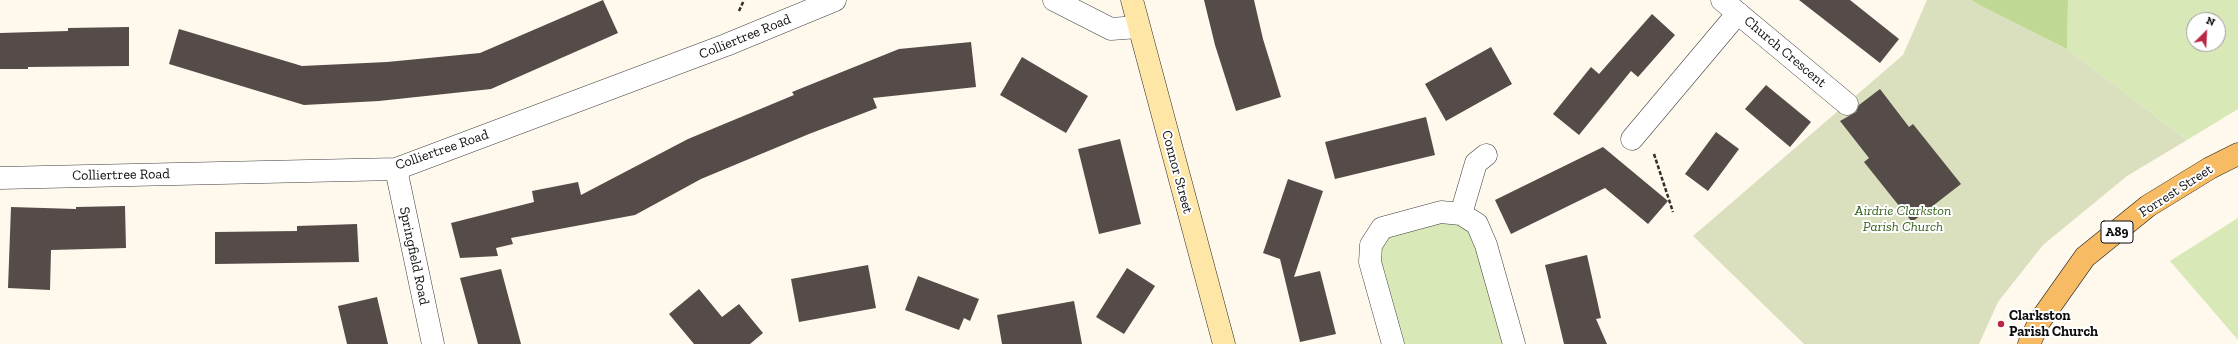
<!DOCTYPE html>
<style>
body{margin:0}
#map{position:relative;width:2238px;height:344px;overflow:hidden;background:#fff8ec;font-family:"Zilla Slab",serif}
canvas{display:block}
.north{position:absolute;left:2186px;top:12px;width:40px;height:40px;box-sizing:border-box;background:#fff;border:1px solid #9e9e9e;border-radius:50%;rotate:24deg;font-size:11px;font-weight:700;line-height:16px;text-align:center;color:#0c0c0c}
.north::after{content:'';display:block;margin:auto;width:14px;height:18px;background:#bb2645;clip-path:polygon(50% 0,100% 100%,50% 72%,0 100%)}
</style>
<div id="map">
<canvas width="2238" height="344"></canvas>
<div class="north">N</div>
</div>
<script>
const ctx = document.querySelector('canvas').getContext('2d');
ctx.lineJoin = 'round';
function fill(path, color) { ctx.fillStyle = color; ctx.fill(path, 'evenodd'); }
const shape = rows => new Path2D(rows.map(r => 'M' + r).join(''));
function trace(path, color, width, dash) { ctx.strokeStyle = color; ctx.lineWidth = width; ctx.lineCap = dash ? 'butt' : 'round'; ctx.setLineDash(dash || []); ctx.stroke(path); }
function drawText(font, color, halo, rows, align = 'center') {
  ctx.font = font + ' "Zilla Slab",serif'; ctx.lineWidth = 4; ctx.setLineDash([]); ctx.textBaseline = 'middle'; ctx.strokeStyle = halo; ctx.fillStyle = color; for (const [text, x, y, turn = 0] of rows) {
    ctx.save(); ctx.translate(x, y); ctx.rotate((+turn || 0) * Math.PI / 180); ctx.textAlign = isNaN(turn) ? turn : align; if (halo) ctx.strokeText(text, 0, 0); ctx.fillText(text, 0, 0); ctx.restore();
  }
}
fill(shape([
 [2068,0,2238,0,2238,109,2187,140,2067,49],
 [2194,20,2218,20,2218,44,2194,44],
 [1441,217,1471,229,1507,344,1400,344,1376,261,1384,232],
 [2238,218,2238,340,2170,261]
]), '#d8e8b6');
fill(shape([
 [1970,0,2068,0,2067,49,1998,15]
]), '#bfd995');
fill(shape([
 [1927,0,1970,0,2067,49,2187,140,2127,176,2043,245,1998,302,1979,344,1804,344,1693,236,1903,55]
]), '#dae0be');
fill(shape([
 [603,0,618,33,491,89,379,101,304,105,169,64,179,29,302,66,387,62,480,53],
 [1204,0,1254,0,1263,39,1281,97,1236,111,1215,45],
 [1799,0,1850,0,1899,39,1880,63],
 [1652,14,1675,35,1638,77,1631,71,1579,135,1553,114,1591,67,1599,74],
 [129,27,129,66,28,67,28,69,0,69,0,33,68,31,68,28],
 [971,42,976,87,873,98,877,108,809,134,701,179,635,215,511,238,513,244,496,248,498,256,460,258,451,223,534,202,532,191,578,182,581,195,688,139,794,95,792,92,899,49],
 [1491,47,1512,84,1446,121,1425,84],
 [1022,57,1088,96,1066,133,1000,95],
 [1766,85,1811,122,1790,147,1745,109],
 [1880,89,1909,127,1913,124,1961,184,1912,222,1864,162,1869,158,1840,121,1856,112,1859,105],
 [1426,117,1435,155,1335,179,1325,142],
 [1716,132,1739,149,1708,191,1685,174],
 [1120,139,1141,224,1099,234,1078,149],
 [1603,147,1668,201,1648,224,1605,188,1511,234,1495,200],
 [1288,179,1323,191,1294,277,1320,271,1336,334,1300,342,1280,259,1263,253],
 [125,206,126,248,51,250,50,290,8,288,11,207,76,209,76,207],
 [357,224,359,262,215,264,215,232,297,231,297,226],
 [1587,255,1601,318,1596,319,1607,344,1564,344,1545,265],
 [868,265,876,308,799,322,791,279],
 [1127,268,1155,286,1124,334,1096,317],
 [501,269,521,344,478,344,460,278],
 [918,276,979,299,970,321,964,318,959,330,905,310],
 [699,289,722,317,739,304,763,333,750,344,694,344,669,314],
 [377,297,388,344,347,344,338,306],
 [1074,301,1082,344,1002,344,997,315]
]), '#554b49');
const minor = shape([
 [1054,0,1111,29,1138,27],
 [1722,0,1847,104],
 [1632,139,1738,13],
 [396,169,433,344],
 [0,178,396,169,726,45,835,0],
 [1461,214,1476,163,1486,155],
 [1393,344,1370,262,1371,245,1382,228,1441,212,1461,214,1477,224,1486,245,1514,344]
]);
const secondary = shape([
 [1132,0,1224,344]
]);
const primary = shape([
 [2029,344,2039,322,2085,257,2148,206,2210,168,2238,154]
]);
trace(minor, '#3f3f3f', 23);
trace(secondary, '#2e2e2e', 23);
trace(primary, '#1d1d1d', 23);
trace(shape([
 [739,11,744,0],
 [1654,154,1673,212]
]), '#2e2e2e', 2.5, [4, 2]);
trace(minor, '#fff', 22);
trace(secondary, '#fee6a7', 22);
trace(primary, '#f7bb63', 22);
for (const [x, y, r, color] of [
 [2001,324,4,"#bb2645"]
]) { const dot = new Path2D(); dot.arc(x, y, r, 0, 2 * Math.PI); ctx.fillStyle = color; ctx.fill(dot); trace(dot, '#fff', 1.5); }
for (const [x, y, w] of [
 [2117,232,32]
]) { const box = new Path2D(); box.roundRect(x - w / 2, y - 11, w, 22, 3); ctx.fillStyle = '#fff'; ctx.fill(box); trace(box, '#0c0c0c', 1); }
drawText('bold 13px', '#0c0c0c', null, [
 ["A89",2117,232]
]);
drawText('14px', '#0c0c0c', '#fff', [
 ["Colliertree Road",745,37,-22],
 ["Church Crescent",1785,52,40],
 ["Colliertree Road",442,150,-19],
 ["Connor Street",1177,172,75],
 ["Colliertree Road",121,175,-1],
 ["Forrest Street",2176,191,-33],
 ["Springfield Road",414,256,78]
]);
drawText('italic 14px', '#37631d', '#fff', [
 ["Airdrie Clarkston",1903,211],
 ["Parish Church",1903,227]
]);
drawText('bold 14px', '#0c0c0c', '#fff', [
 ["Clarkston",2009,316],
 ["Parish Church",2009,332]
], 'left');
</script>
